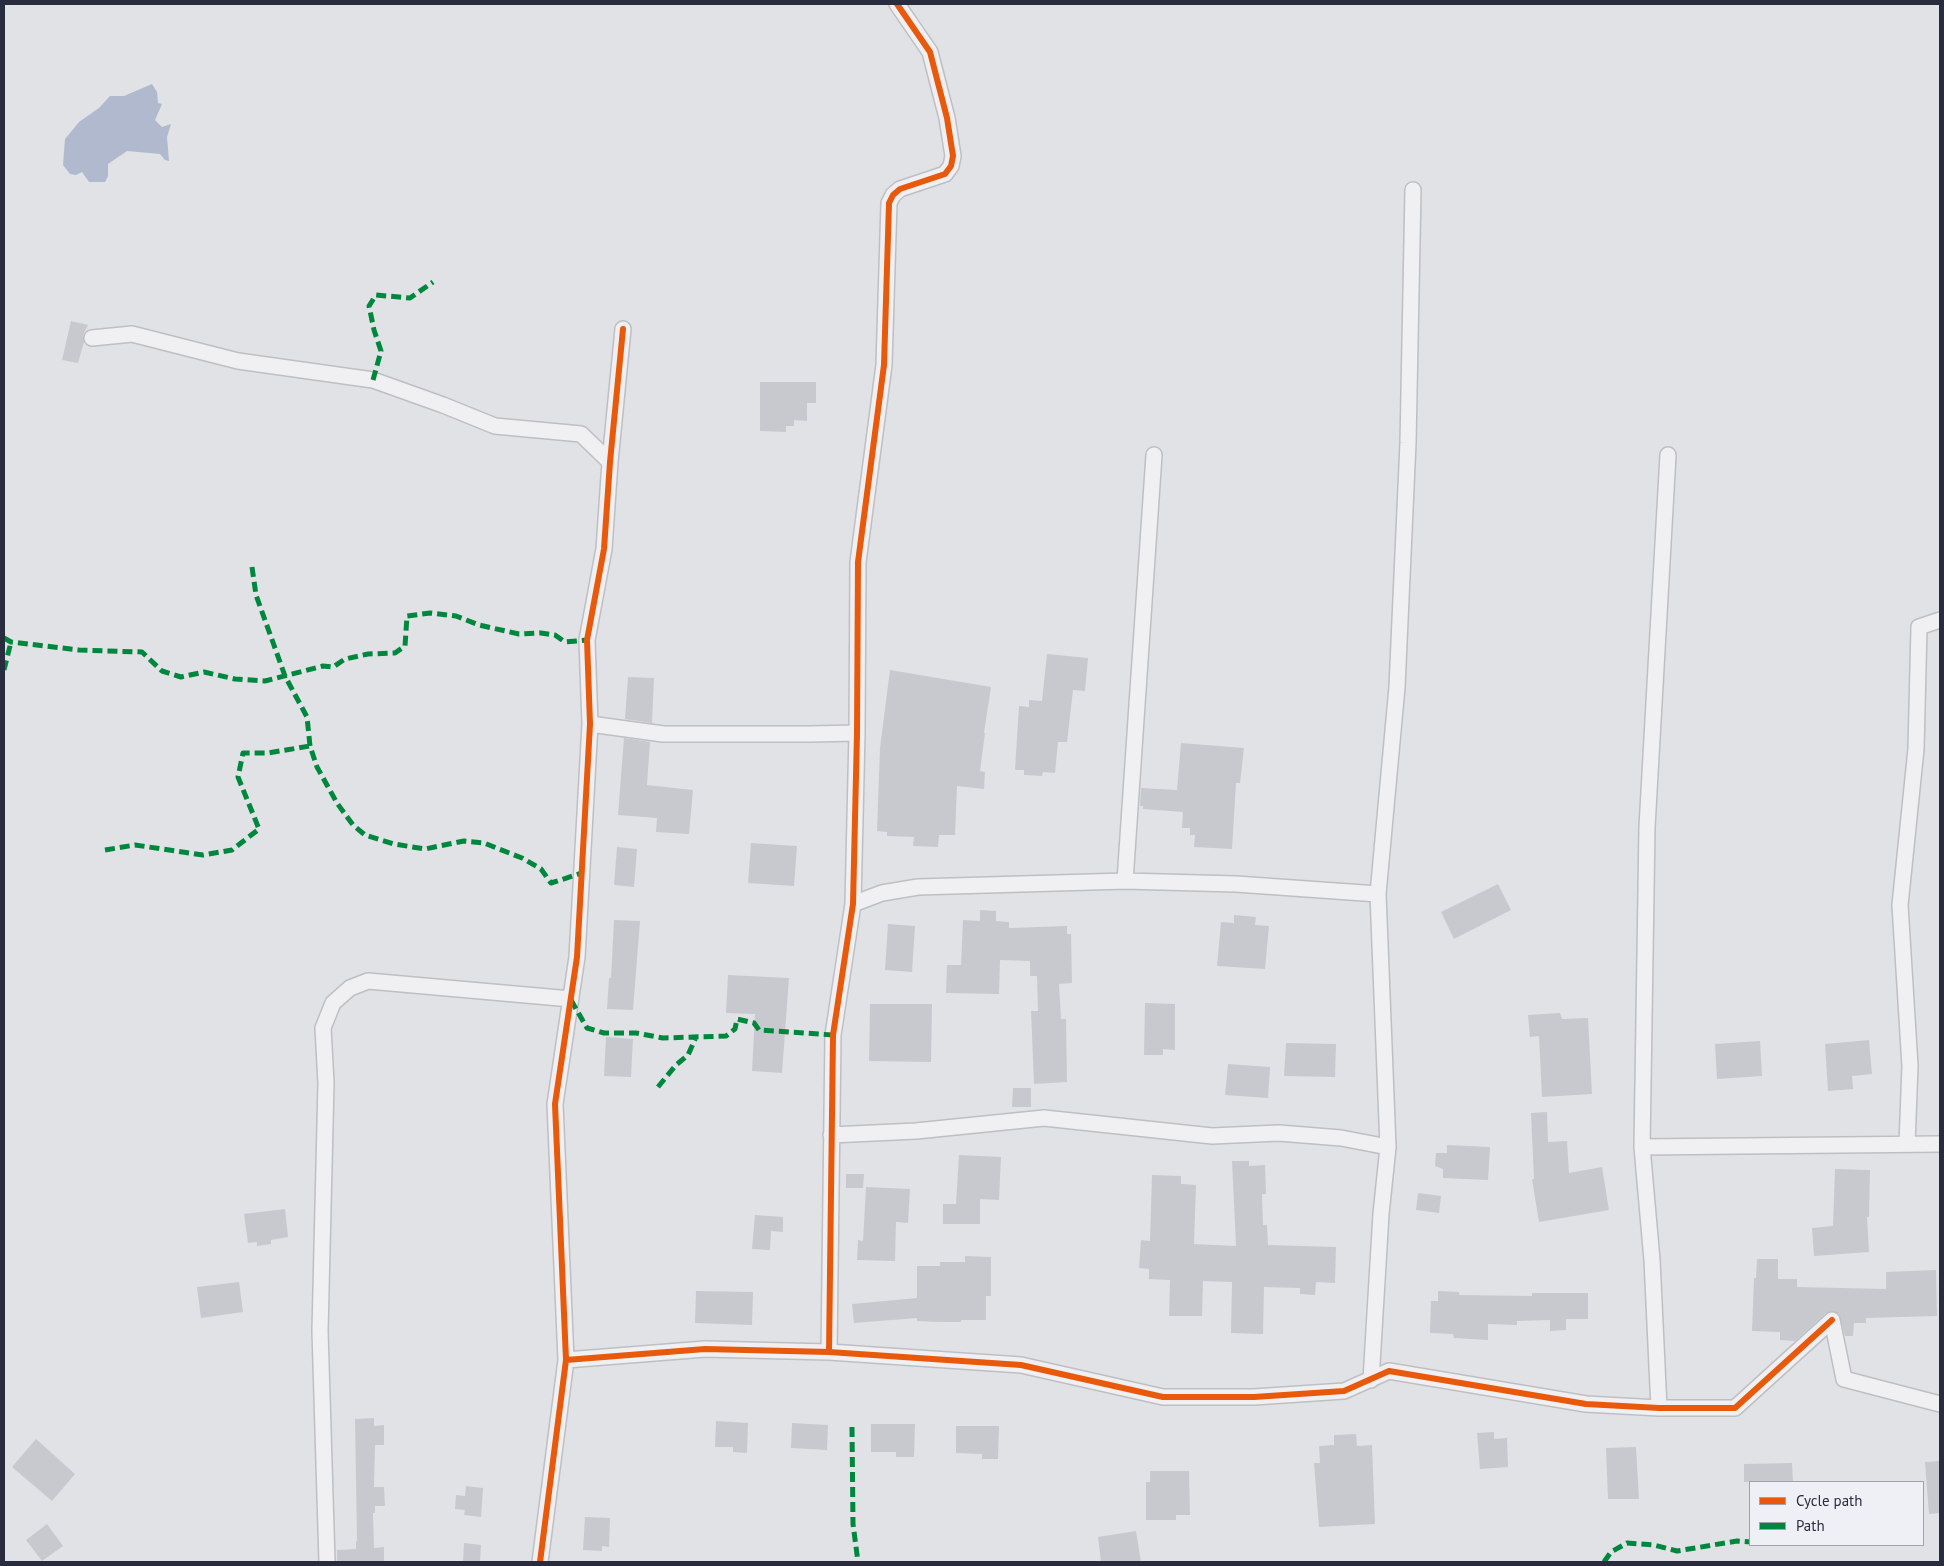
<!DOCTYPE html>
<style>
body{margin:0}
#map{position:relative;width:1944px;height:1566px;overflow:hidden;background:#e1e2e6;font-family:"PT Sans",sans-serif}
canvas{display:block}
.frame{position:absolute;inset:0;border:5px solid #292c3e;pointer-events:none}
.legend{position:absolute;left:1749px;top:1481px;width:175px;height:65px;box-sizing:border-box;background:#eff0f5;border:1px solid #a0a2ac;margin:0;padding:6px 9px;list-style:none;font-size:15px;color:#292c3e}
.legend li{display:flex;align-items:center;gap:10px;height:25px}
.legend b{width:25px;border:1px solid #a0a2ac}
</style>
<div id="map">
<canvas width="1944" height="1566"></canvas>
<div class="frame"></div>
<ul class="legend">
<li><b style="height:6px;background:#e8590c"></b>Cycle path</li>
<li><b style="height:6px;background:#00873e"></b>Path</li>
</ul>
</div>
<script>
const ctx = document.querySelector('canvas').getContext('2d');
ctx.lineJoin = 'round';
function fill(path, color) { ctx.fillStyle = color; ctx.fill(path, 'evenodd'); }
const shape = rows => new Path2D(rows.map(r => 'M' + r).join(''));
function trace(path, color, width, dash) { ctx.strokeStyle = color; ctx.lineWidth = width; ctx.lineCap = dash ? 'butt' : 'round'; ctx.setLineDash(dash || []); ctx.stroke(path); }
fill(shape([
 [152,84,157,92,158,103,162,104,155,120,162,127,171,124,167,137,169,161,165,160,160,154,127,151,108,164,108,176,105,182,89,182,82,172,76,175,70,174,63,165,65,139,79,122,99,108,110,96,124,96]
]), '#b1b9cf');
fill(shape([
 [71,321,88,325,83,335,84,342,78,363,62,360],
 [760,382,816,382,816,403,807,403,807,421,794,420,794,426,786,426,786,432,760,431],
 [1047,654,1088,658,1085,691,1073,690,1067,742,1058,742,1055,773,1043,772,1042,776,1024,775,1024,770,1015,770,1019,706,1029,707,1029,700,1042,701],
 [890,670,991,687,984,733,985,733,980,771,985,772,984,789,957,786,955,835,939,835,938,847,913,846,914,837,887,836,887,832,877,831,880,748],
 [628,677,654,678,652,723,625,719],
 [624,738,650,742,647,785,693,790,689,834,656,832,657,818,618,815],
 [1181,743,1244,748,1240,783,1236,783,1232,849,1194,847,1195,835,1190,835,1190,828,1182,828,1183,812,1143,809,1143,806,1140,806,1141,788,1177,790],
 [751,843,797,846,794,886,748,883],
 [617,847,637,849,634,887,614,885],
 [1498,884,1511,910,1454,939,1441,912],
 [980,910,996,911,996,921,1009,922,1009,928,1067,926,1067,934,1071,934,1072,983,1059,984,1061,1019,1066,1019,1067,1082,1034,1084,1031,1011,1038,1011,1037,976,1030,976,1030,961,1000,960,999,994,946,993,947,965,961,965,963,920,980,921],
 [1234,915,1256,917,1255,925,1269,926,1265,969,1217,966,1221,922,1234,923],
 [614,920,640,921,633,1010,607,1009,609,978,611,978],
 [888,924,915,926,912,972,885,970],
 [728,975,789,978,782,1073,752,1071,755,1014,726,1013],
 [1145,1003,1175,1004,1175,1050,1163,1049,1163,1055,1144,1055],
 [870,1004,932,1004,931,1062,869,1061],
 [1560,1013,1562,1019,1588,1018,1592,1094,1542,1097,1539,1036,1530,1037,1528,1015],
 [606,1037,633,1039,631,1077,604,1076],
 [1869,1040,1872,1074,1852,1076,1853,1089,1828,1091,1825,1044],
 [1760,1041,1762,1076,1717,1079,1715,1044],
 [1286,1043,1336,1044,1335,1077,1284,1076],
 [1228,1064,1270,1067,1268,1098,1225,1095],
 [1013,1088,1031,1088,1031,1107,1012,1107],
 [1547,1112,1548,1142,1567,1141,1569,1173,1602,1167,1609,1210,1539,1222,1532,1179,1534,1179,1531,1113],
 [1447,1145,1490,1147,1488,1180,1443,1178,1443,1169,1435,1166,1436,1153,1447,1153],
 [959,1155,1001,1157,999,1200,980,1199,980,1224,943,1224,943,1204,956,1204],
 [1232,1161,1249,1161,1249,1166,1265,1165,1266,1194,1262,1194,1263,1225,1267,1225,1268,1245,1336,1247,1335,1283,1316,1282,1315,1295,1300,1294,1300,1288,1264,1287,1263,1334,1231,1333,1232,1282,1203,1281,1202,1316,1169,1316,1170,1280,1149,1279,1149,1269,1139,1268,1141,1240,1150,1241,1152,1175,1181,1176,1181,1184,1196,1185,1194,1244,1236,1246],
 [1835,1169,1870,1170,1869,1217,1867,1217,1869,1252,1814,1256,1812,1228,1833,1226],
 [846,1174,864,1174,863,1188,846,1188],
 [866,1187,910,1189,908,1223,896,1222,895,1261,857,1260,858,1240,863,1241],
 [1418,1193,1441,1196,1439,1213,1416,1210],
 [285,1209,288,1237,271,1240,271,1244,257,1246,257,1242,248,1243,244,1214],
 [755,1215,783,1217,783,1232,771,1231,770,1250,752,1249],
 [965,1256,991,1257,991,1296,986,1296,986,1320,961,1320,961,1322,940,1322,917,1321,917,1318,854,1323,852,1304,917,1298,917,1266,940,1266,940,1262,965,1262],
 [1757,1259,1778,1259,1778,1279,1797,1279,1797,1287,1886,1289,1886,1272,1936,1270,1937,1316,1866,1318,1866,1323,1854,1323,1853,1336,1845,1336,1839,1314,1831,1311,1826,1313,1795,1341,1780,1340,1780,1332,1752,1331,1754,1278,1756,1278],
 [239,1282,243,1312,201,1318,197,1287],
 [696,1291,753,1292,752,1325,695,1323],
 [1438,1291,1459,1292,1459,1295,1532,1296,1532,1293,1588,1293,1588,1319,1566,1319,1566,1330,1550,1331,1550,1320,1517,1321,1517,1325,1488,1324,1488,1340,1454,1338,1453,1334,1430,1333,1431,1301,1438,1301],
 [374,1418,374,1426,384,1425,384,1445,375,1445,374,1487,384,1487,385,1506,375,1506,375,1513,373,1513,374,1548,384,1547,384,1562,337,1562,337,1550,356,1549,356,1541,357,1541,355,1419],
 [716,1421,748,1423,747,1453,733,1452,733,1447,715,1447],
 [792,1423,828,1425,827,1450,791,1448],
 [871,1424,915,1424,914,1457,896,1457,896,1452,871,1452],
 [956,1426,999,1426,998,1459,982,1459,982,1454,956,1453],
 [1494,1432,1494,1439,1507,1438,1508,1467,1480,1469,1477,1433],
 [1356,1434,1357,1446,1372,1445,1375,1524,1319,1527,1314,1463,1320,1463,1319,1446,1334,1445,1334,1435],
 [36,1439,75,1474,52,1501,12,1467],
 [1636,1447,1639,1499,1608,1499,1606,1448],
 [1940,1461,1940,1513,1929,1514,1925,1462],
 [1792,1463,1793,1482,1744,1482,1744,1464],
 [1150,1471,1189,1471,1190,1515,1176,1515,1176,1520,1146,1520,1146,1482,1150,1482],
 [466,1486,483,1488,481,1517,464,1515,465,1510,455,1509,456,1495,465,1496],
 [585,1517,610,1518,609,1547,602,1546,602,1551,583,1550],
 [47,1524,63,1546,42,1561,26,1540],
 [1136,1531,1141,1562,1101,1562,1098,1537],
 [464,1543,481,1545,480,1562,463,1562]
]), '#c8c9ce');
const street = shape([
 [92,338,132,334,238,361,373,380,443,405,495,426,581,434,610,462],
 [590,724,663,734,810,734,857,733],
 [1125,881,1154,455],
 [853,904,882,893,918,887,1125,881,1236,884,1378,894],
 [831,1135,916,1131,1044,1118,1212,1136,1279,1133,1341,1138,1388,1147],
 [1907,1144,1910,1066,1900,905,1916,749,1919,627,1940,620],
 [1642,1147,1940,1144],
 [1832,1320,1844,1379,1940,1404],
 [829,1352,833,1035,853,904,857,733,858,562,884,365,889,203,893,195,900,189,945,174,951,166,953,156,947,118,930,52,897,4],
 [566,1360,705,1349,829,1352,1021,1365,1163,1397,1254,1397,1344,1391,1389,1371,1586,1404,1659,1408,1735,1408,1832,1320],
 [1371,1380,1381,1214,1388,1147,1378,894,1397,687,1408,443,1413,190],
 [1659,1408,1652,1260,1642,1147,1647,827,1668,455],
 [327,1562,320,1331,326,1083,323,1028,333,1003,350,988,368,981,571,999],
 [540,1562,566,1360,555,1104,577,957,590,724,587,640,604,549,610,462,623,329]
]);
trace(street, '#bebfc3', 18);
trace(street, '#f0f0f3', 15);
trace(shape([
 [373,380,381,351,374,330,369,306,376,295,410,298,433,282],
 [252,567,256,595,285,676,307,717,310,746,317,767,337,803,353,825,365,835,394,844,425,849,464,841,484,843,522,858,541,869,551,883,582,873],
 [4,638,11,642,79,650,142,652,162,671,181,677,204,672,235,679,265,681,323,666,333,667,345,659,368,654,395,653,405,646,407,616,430,613,456,616,479,625,519,634,541,633,555,635,565,642,587,640],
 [4,670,11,642],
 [105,850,135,845,203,855,232,850,259,829,238,777,243,753,268,753,310,746],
 [571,1000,587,1028,604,1033,636,1033,663,1038,726,1036,735,1029,737,1019,754,1023,759,1030,833,1035],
 [658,1087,676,1065,688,1055,696,1037],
 [852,1427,853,1524,858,1562],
 [1604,1562,1611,1552,1627,1543,1654,1545,1677,1551,1737,1541,1750,1542]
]), '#00873e', 5, [10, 5]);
trace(shape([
 [829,1352,833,1035,853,904,857,733,858,562,884,365,889,203,893,195,900,189,945,174,951,166,953,156,947,118,930,52,897,4],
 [566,1360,705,1349,829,1352,1021,1365,1163,1397,1254,1397,1344,1391,1389,1371,1586,1404,1659,1408,1735,1408,1832,1320],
 [540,1562,566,1360,555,1104,577,957,590,724,587,640,604,549,610,462,623,329]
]), '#e8590c', 6);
</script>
